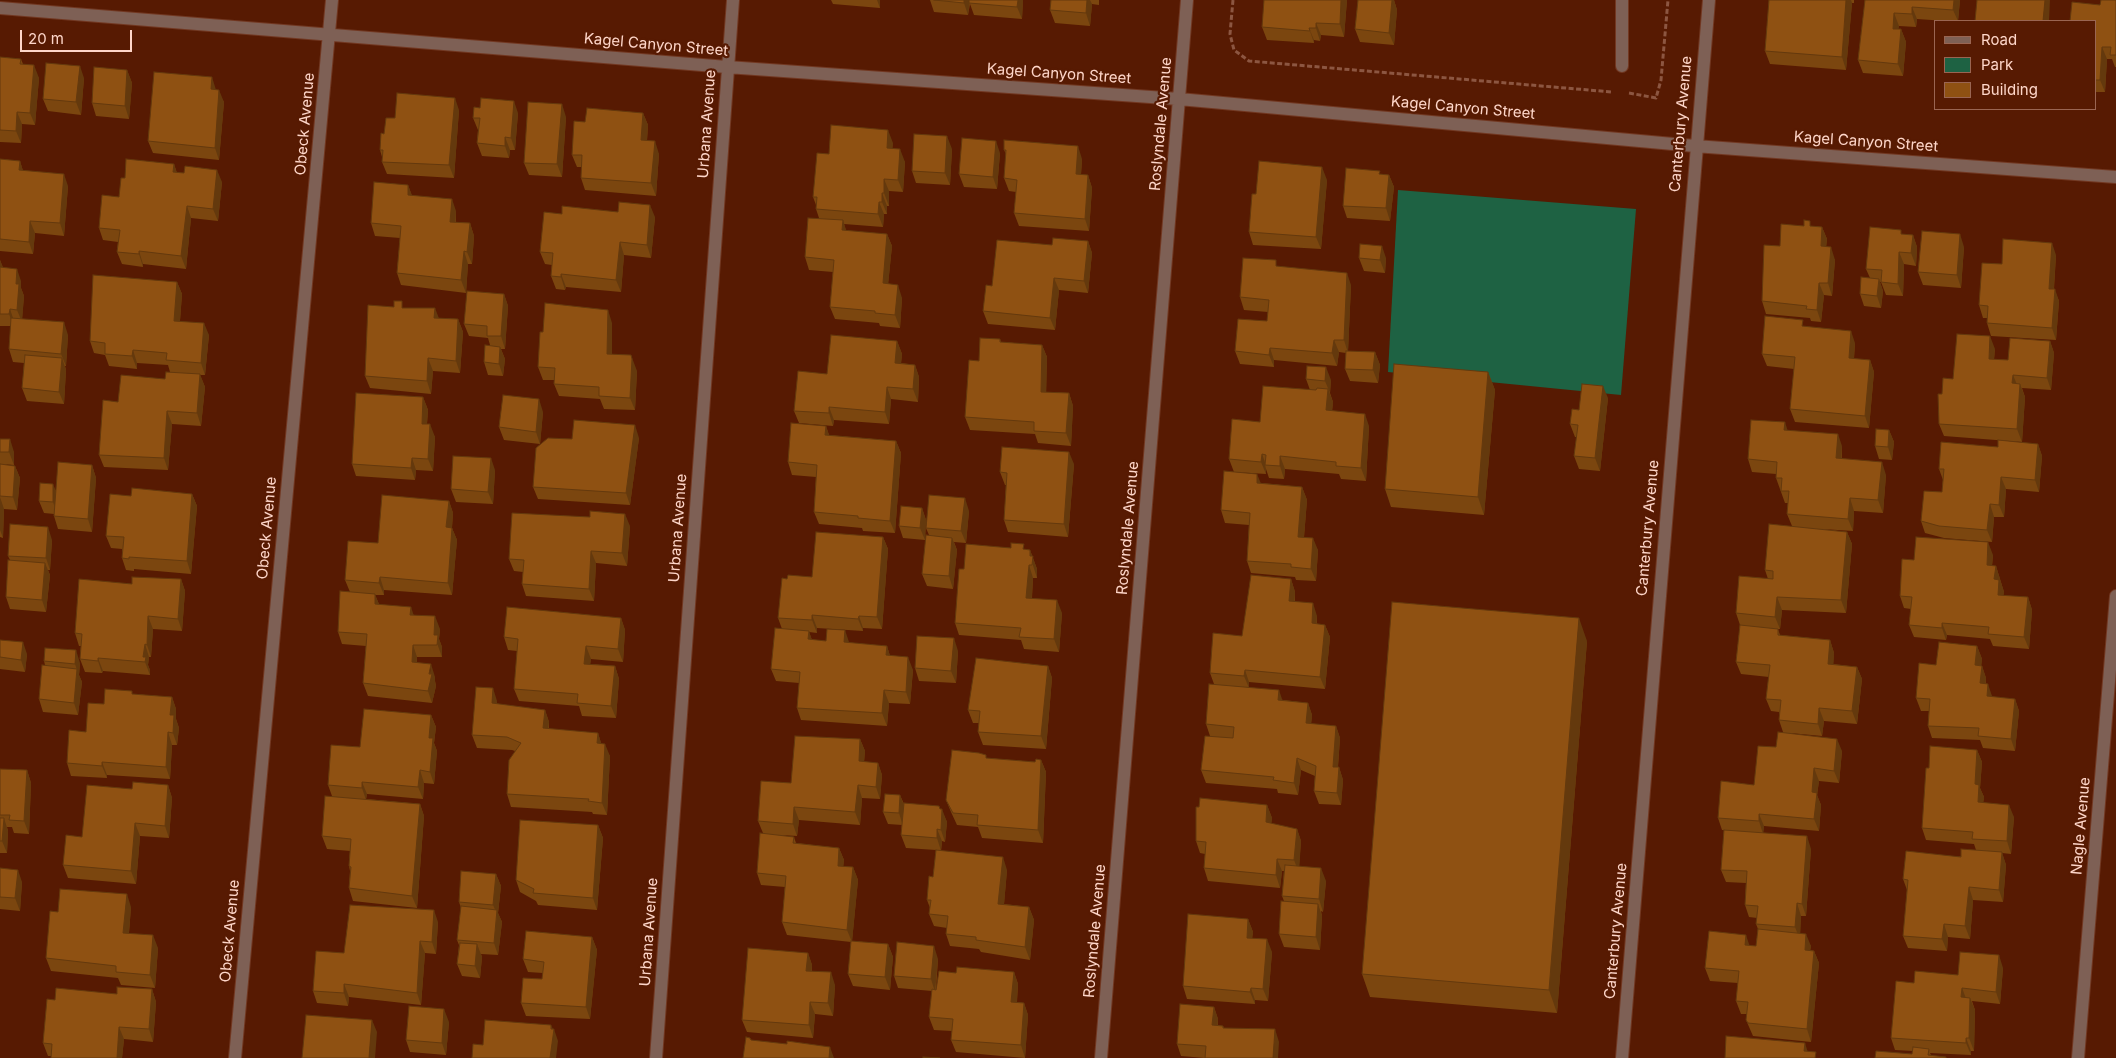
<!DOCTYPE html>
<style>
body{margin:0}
#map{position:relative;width:2116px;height:1058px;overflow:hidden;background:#571a02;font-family:Inter,sans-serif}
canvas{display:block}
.legend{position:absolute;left:1934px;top:20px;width:162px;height:90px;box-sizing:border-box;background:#571a02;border:1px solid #9a6552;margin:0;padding:6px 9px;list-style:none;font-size:15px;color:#fed6c9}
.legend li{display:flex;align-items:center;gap:10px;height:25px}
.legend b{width:25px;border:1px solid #9a6552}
.scale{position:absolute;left:20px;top:30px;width:112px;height:22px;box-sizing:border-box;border:2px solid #fed6c9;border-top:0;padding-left:6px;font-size:15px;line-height:18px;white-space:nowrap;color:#fed6c9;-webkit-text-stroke:4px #571a02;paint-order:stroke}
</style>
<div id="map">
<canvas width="2116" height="1058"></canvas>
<ul class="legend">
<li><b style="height:6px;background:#7e6055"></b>Road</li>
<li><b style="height:14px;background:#1e6243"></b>Park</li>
<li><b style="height:14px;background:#8f5112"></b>Building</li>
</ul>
<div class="scale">20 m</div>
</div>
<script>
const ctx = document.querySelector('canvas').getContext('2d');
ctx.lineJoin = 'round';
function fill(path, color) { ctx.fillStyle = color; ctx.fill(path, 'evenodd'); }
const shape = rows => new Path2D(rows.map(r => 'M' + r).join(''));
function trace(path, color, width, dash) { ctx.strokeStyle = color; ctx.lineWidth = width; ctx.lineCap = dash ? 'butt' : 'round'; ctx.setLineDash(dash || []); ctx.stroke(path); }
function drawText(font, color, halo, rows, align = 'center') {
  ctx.font = font + ' Inter,sans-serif'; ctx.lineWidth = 4.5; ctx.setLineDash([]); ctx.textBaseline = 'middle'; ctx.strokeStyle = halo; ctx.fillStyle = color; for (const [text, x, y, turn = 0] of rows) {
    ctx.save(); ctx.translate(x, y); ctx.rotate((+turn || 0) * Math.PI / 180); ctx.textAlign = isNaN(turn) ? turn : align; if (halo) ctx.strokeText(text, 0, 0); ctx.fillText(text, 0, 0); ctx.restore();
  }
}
fill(shape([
 [1398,190,1636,209,1621,395,1388,372]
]), '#1e6243');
const minor = shape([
 [0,8,727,67,1179,99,1695,146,2116,177],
 [1622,66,1622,0],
 [235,1058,332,0],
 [656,1058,733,0],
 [1101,1058,1187,0],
 [1622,1058,1709,0],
 [2078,1058,2116,596]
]);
trace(minor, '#723822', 14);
trace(shape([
 [1233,0,1230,34,1234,50,1249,61,1612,92],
 [1629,93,1656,98,1661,80,1668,0]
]), '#8c5641', 3, [5, 2.5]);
trace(minor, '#7e6055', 12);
fill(shape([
 [831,0,880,0,880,8,833,4],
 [930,0,1023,0,1022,19,974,15,970,4,968,15,934,12],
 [1051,0,1099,0,1099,5,1092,4,1090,26,1055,23,1050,10],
 [1347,0,1344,37,1321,35,1320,41,1314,40,1314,43,1267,40,1262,27],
 [1358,0,1394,0,1397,10,1394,45,1360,42,1355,29],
 [1769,0,1854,0,1854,3,1852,3,1846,70,1770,64,1765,51],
 [1865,0,1960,0,1958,21,1946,21,1917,19,1916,27,1899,26,1898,29,1901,29,1906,42,1903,76,1863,73,1858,60],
 [2116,0,2116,67,2115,67,2112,59,2107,59,2105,92,2095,92,2095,21,2100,5],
 [0,57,21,59,23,64,39,78,35,125,22,124,21,143,0,142],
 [127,70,132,83,129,119,96,116,92,103],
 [84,78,81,115,48,111,43,99],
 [216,90,224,102,219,160,153,153,148,141],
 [459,110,454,178,387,174,382,162,382,157,380,150,384,134,395,118],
 [518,113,515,150,510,150,509,158,482,156,477,143,478,130,473,118],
 [643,113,648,125,647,141,659,154,656,196,585,190,581,178,582,167,577,167,572,155,585,122],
 [566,117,562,177,529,175,524,163],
 [893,143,892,148,905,162,903,192,889,191,889,206,887,206,887,214,884,214,883,227,844,224,846,231,887,234,892,246,888,284,902,298,900,328,880,326,879,323,835,319,830,307,833,272,809,270,805,257,819,218,816,209,816,205,813,197,829,154],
 [952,149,950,185,916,183,912,171],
 [1004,150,1082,159,1081,175,1088,175,1092,188,1089,231,1019,226,1014,213,1016,192,1009,191,1004,178,1006,154],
 [1000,153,997,189,964,187,959,174],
 [0,159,20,161,23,171,68,186,64,236,35,233,33,254,0,251],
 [174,164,177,173,222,182,218,221,191,218,186,269,143,264,143,267,122,264,117,252,118,242,103,240,99,228,119,197,125,178],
 [1381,174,1389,175,1394,187,1390,221,1347,218,1343,206],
 [1327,180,1321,249,1253,245,1249,232,1256,194],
 [408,185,412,196,456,211,456,222,470,223,474,236,472,264,468,264,466,293,401,285,397,273,400,238,375,236,371,223],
 [562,214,655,217,651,258,624,255,621,292,566,287,565,290,556,289,551,276,552,265,545,264,540,252],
 [1812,226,1822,227,1827,239,1826,247,1835,260,1832,296,1824,295,1821,322,1811,321,1810,318,1766,314,1762,301,1780,246],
 [1902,234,1913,235,1917,247,1916,266,1904,264,1903,296,1886,295,1881,282,1880,282,1883,291,1881,308,1864,306,1860,294,1870,278,1866,269],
 [1088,241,1092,253,1088,293,1059,290,1055,330,988,324,983,311,1052,245],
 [1964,247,1961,288,1923,285,1918,272],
 [2056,255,2054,289,2059,301,2056,340,1991,336,1987,323,1987,318,1983,318,1979,305,2002,264],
 [1359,258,1386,258,1385,273,1364,271],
 [0,260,3,268,21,281,21,288,24,296,22,319,68,335,66,366,65,366,66,370,64,404,27,401,22,388,24,363,13,362,9,349,11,326,0,326],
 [1278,267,1351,285,1348,351,1375,352,1380,365,1378,383,1350,381,1345,369,1346,353,1339,352,1337,366,1274,360,1274,367,1240,364,1235,351,1267,321,1268,312,1244,310,1240,297],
 [177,282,182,294,180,321,209,335,205,375,200,375,205,387,201,426,172,424,168,470,104,467,99,455,118,402,165,379,170,372,168,365,137,363,137,369,109,366,105,355,94,353,90,341],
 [504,294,508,306,505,349,501,349,505,359,503,376,488,375,484,362,490,345,488,338,469,336,464,324],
 [405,308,439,318,458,319,463,332,460,373,433,371,431,394,370,388,365,376],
 [612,323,612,354,637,371,635,410,604,409,600,399,559,396,554,384,555,380,543,380,538,367],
 [1805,327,1855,343,1854,359,1870,360,1874,372,1869,428,1795,422,1790,409,1794,369,1767,366,1762,354],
 [1000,339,1001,342,1042,345,1047,357,1046,392,1069,393,1073,406,1071,446,1038,443,1035,434,970,430,965,417,979,361],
 [897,341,902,354,901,363,915,365,919,377,918,402,891,399,889,424,834,420,833,426,799,423,794,411,827,374],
 [2050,341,2054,353,2051,390,2022,388,2025,397,2022,442,1944,436,1939,424,1942,394,1953,379,1995,349,1994,359,2008,360],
 [1488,372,1495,390,1484,515,1391,507,1385,489],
 [1306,379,1331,380,1330,393,1333,402,1332,411,1369,426,1366,481,1341,479,1339,474,1285,469,1284,479,1269,478,1266,469,1266,474,1234,472,1229,459,1260,422,1310,390],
 [423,397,428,410,427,424,435,437,433,471,416,470,415,480,356,476,352,464],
 [1608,398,1600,471,1579,469,1574,456,1577,437,1575,437,1570,424,1579,410],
 [543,412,540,444,504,440,499,427],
 [826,426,829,435,896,441,901,453,895,533,863,531,862,528,819,524,814,512,816,477,792,475,788,462],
 [1788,430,1842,446,1842,459,1886,475,1883,513,1854,511,1853,531,1822,529,1847,532,1852,544,1846,613,1782,610,1780,629,1778,629,1780,635,1830,640,1834,653,1833,664,1857,667,1862,679,1857,724,1824,721,1822,736,1790,733,1842,751,1839,783,1819,781,1817,795,1821,805,1819,831,1764,826,1763,833,1811,849,1806,916,1801,916,1800,933,1811,946,1810,950,1814,951,1819,963,1811,1042,1753,1036,1746,1020,1747,1014,1741,1014,1736,1001,1738,983,1710,981,1705,968,1750,946,1756,946,1758,929,1756,924,1757,918,1749,917,1745,905,1746,883,1726,882,1721,870,1724,830,1722,830,1718,818,1754,785,1776,747,1783,732,1779,720,1779,712,1771,711,1766,699,1769,677,1741,674,1736,662,1740,625,1736,613,1768,579,1765,570,1792,526,1787,514,1788,503,1785,503,1776,478,1776,474,1752,472,1748,459],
 [1889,430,1894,442,1892,460,1879,459,1875,446],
 [639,438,630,505,538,499,533,487,572,439],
 [0,439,14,452,14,465,0,464],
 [2038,444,2042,456,2039,492,2006,489,2004,517,1994,517,1992,542,1944,538,1925,533,1921,521,1942,492,1943,480,1939,469,1998,447],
 [0,464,15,466,20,478,17,510,4,509,3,538,0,537],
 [1074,464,1068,537,1008,532,1004,520,1006,485,1005,485,1000,472],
 [92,465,96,478,92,532,58,529,54,516,54,514,44,513,39,501,56,490],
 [495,470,493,504,456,502,451,489],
 [1261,483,1302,487,1307,500,1304,537,1318,550,1316,581,1296,580,1295,577,1251,573,1247,561,1249,525,1225,523,1221,510],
 [192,494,197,506,191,574,134,569,134,571,126,570,122,558,122,549,111,548,106,536,131,496],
 [449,501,453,513,452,528,457,540,452,595,384,590,384,595,375,595,379,604,414,615,440,629,439,639,442,647,442,657,417,657,417,663,435,677,435,681,436,686,432,703,368,696,363,683,366,646,342,644,338,632,350,592,345,580,378,543],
 [922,508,926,520,925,540,903,538,899,526],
 [969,511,966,543,954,542,957,550,953,589,927,586,922,574,929,535,926,528],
 [630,526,627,566,596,563,594,601,526,596,522,584,523,572,514,571,509,559],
 [883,537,888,549,882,629,863,628,863,631,817,628,817,633,809,632,812,640,887,646,890,656,913,670,910,704,889,703,887,726,801,720,797,708,799,683,776,681,771,669,782,629,778,618,787,579,812,577],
 [52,540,50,570,48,570,50,575,46,612,10,609,6,597,10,560,8,556],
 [1026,549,1030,550,1037,569,1037,578,1033,578,1032,598,1062,613,1059,652,1024,649,1021,640,959,635,955,623,964,569],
 [1993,555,1992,566,1996,566,2004,592,2003,596,2028,597,2032,610,2029,649,1993,646,1990,639,1947,635,1946,640,1914,637,1909,625,1911,609,1904,608,1900,596,1914,560],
 [181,579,185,591,182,631,153,629,151,657,149,657,148,665,150,670,150,675,103,671,102,673,85,672,80,659,81,646,79,646,75,633,132,584],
 [1291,579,1295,592,1295,601,1317,616,1317,624,1325,625,1330,637,1325,689,1249,682,1249,687,1283,700,1308,703,1312,715,1311,724,1336,726,1340,738,1338,767,1339,767,1343,780,1341,805,1319,804,1314,791,1315,776,1301,770,1298,795,1278,793,1277,789,1206,783,1201,770,1210,736,1206,724,1214,684,1210,673],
 [621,618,625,630,623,662,591,659,590,664,615,666,619,679,616,718,582,716,579,706,519,701,514,689,517,651,508,650,504,637],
 [0,640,27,654,25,672,0,669],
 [1587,641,1557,1013,1370,997,1362,974],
 [1977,646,1982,659,1981,666,1982,666,1986,678,1986,683,1992,697,2015,699,2019,711,2015,751,1983,748,1980,740,1932,738,1928,726,1929,711,1921,711,1916,698,1936,665],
 [958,651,956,683,919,681,915,668],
 [44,661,80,663,79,675,82,682,78,715,43,712,39,699,45,665],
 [1048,666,1052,678,1046,749,983,745,978,732,979,723,973,723,968,710],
 [133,694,172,697,176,709,176,719,179,728,177,745,172,745,170,779,107,775,107,778,71,776,67,763,104,704],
 [497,701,497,704,545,710,549,722,549,729,598,733,601,743,610,756,607,815,593,814,592,812,511,807,507,794,515,751,512,750,477,748,472,735],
 [431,715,436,727,434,743,437,751,434,784,424,783,423,799,367,794,366,799,420,804,424,816,417,908,353,901,349,888,350,871,349,866,350,851,327,849,322,836,332,796,328,785,360,747],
 [860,739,865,751,864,762,878,763,882,775,880,799,862,798,860,825,799,820,797,836,780,835,794,837,796,843,839,848,844,860,843,867,853,867,858,880,852,941,888,944,893,957,890,990,853,986,848,974,851,942,787,935,782,922,785,887,761,885,757,873,763,833,758,821,791,783],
 [1977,750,1982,762,1980,788,1984,797,1983,803,2014,817,2011,854,2002,853,2006,865,2003,902,1973,900,1970,939,1948,937,1947,951,1908,948,1903,936,1907,890,1903,879,1976,850,1974,844,1926,840,1922,828,1929,768],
 [987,758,1035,762,1041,760,1046,772,1043,843,982,838,978,827,957,825,951,812,946,800],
 [0,769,27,770,31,783,29,834,14,833,12,827,7,827,8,831,7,853,0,853],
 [168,785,172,798,169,838,140,836,136,884,68,878,63,865,82,837,132,789],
 [900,795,904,804,941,809,947,822,945,842,942,841,941,851,1007,870,1004,904,1029,907,1034,920,1030,960,981,952,979,949,950,946,946,934,947,928,934,926,929,914,930,908,927,900,933,877,936,850,906,848,901,835,902,825,888,824,883,812],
 [1267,805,1272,818,1271,824,1297,829,1301,841,1299,866,1326,881,1323,912,1321,911,1322,916,1320,950,1284,947,1279,934,1284,901,1282,896,1284,871,1282,871,1280,888,1208,881,1204,868,1205,854,1200,853,1196,841,1199,807],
 [598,825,603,838,597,910,538,905,536,901,520,892,516,880],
 [0,868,22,882,20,911,0,909],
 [496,874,501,886,498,913,502,922,498,955,481,954,482,957,480,978,462,976,457,964,459,945,457,940,461,908,459,902],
 [131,907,129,933,158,948,155,988,121,985,118,978,51,971,46,958,58,912],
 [1248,919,1253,932,1252,938,1272,952,1268,1001,1255,1000,1255,1004,1187,999,1183,986],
 [438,922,436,954,425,953,421,1005,349,997,348,1006,317,1003,313,991,344,953],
 [592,937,597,950,590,1019,526,1016,521,1003,542,979,543,973,528,972,523,959],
 [808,953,812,965,812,971,835,985,833,1016,815,1014,813,1038,747,1032,742,1020],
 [938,959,936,990,956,973,1014,972,1018,984,1017,1002,1024,1003,1028,1015,1025,1058,956,1052,951,1040,952,1031,934,1030,929,1017,932,991,898,988,894,976],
 [2003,968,2000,1004,1972,1001,1975,1010,1974,1051,1971,1051,1971,1055,1930,1053,1931,1055,1912,1054,1913,1051,1895,1050,1891,1038,1914,983,1958,975],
 [152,989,156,1002,153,1042,124,1039,122,1058,51,1058,51,1056,48,1056,43,1043,117,994],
 [1214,1007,1218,1019,1218,1025,1223,1026,1224,1028,1279,1042,1205,1058,1181,1056,1177,1044],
 [449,1022,446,1055,410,1052,406,1040]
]), '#7b460f');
fill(shape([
 [877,0,880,0,880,8],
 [964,0,970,0,968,15,964,3],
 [1018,0,1023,0,1022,19,1017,7],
 [1087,0,1090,0,1092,4,1090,26,1086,13],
 [1341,0,1347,0,1344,37,1340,24],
 [1392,0,1394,0,1397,10,1394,45,1389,33],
 [1846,0,1851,0,1852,3,1846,70,1842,57],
 [1954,0,1960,0,1958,21,1953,10],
 [2045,0,2050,0,2049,21,2043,21],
 [1912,7,1917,19,1916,27,1912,14],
 [1894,13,1899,26,1897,41,1893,29],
 [1316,23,1321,35,1320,41,1316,28],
 [1309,28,1314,40,1314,43],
 [1901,29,1906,42,1903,76,1898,64],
 [2102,47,2107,59,2105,92,2100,80],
 [34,65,39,78,35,125,30,113],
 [80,66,84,78,81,115,76,102],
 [127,70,132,83,129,119,125,106],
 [212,77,216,90,211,89],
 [219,90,224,102,219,160,215,148],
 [455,98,459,110,454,178,449,165],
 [514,101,518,113,515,150,511,138],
 [562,104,566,117,562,177,557,164],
 [17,112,22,124,21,143,16,131],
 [643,113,648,125,646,153,641,140],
 [888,130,893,143,892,160,887,148],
 [947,136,952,149,950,185,945,173],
 [505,137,510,150,509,158,505,146],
 [655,141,659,154,656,196,651,183],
 [996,141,1000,153,997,189,993,177],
 [1078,146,1082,159,1080,187,1076,174],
 [900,149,905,162,903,192,898,180],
 [20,161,24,174,19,170],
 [174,164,178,177,173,172],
 [1322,167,1327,180,1321,249,1316,237],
 [217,170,222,182,218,221,213,209],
 [64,174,68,186,64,236,60,223],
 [1088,175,1092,188,1089,231,1085,219],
 [1389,175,1394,187,1390,221,1386,208],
 [884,179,889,191,889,206,884,193],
 [408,185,413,198,408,195],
 [882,193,887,206,887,214,882,202],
 [452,199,456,211,455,234,450,222],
 [879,202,884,214,883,227,878,214],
 [650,205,655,217,651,258,647,245],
 [187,206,191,218,186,269,181,256],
 [843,220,847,233,842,230],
 [30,221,35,233,33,254,29,242],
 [470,223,474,236,472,264,467,252],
 [1822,227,1827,239,1825,258,1821,246],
 [887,234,892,246,887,296,883,283],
 [1960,234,1964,247,1961,288,1957,275],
 [1913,235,1917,247,1916,266,1911,253],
 [1088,241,1092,253,1088,293,1084,281],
 [620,242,624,255,621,292,616,280],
 [2052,243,2056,255,2053,301,2049,289],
 [1382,246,1386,258,1385,273,1380,260],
 [1831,247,1835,260,1832,296,1828,283],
 [139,251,143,264,143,267,139,254],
 [464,251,468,264,466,293,461,280],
 [1899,252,1904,264,1903,296,1898,284],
 [0,260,5,272,0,268],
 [17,269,21,281,21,288,24,296,22,322,17,310,16,284],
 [1347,273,1351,285,1348,353,1344,340],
 [561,274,566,287,565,290,561,277],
 [1054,278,1059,290,1055,330,1050,318],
 [1879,279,1883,291,1881,308,1877,296],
 [177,282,182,294,179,333,174,321],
 [1819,283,1824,295,1821,322,1817,310],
 [898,285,902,298,900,328,895,315],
 [2055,289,2059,301,2056,340,2052,328],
 [504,294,508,306,505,349,501,336],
 [435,308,440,321,434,318],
 [10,309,14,321,14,327,9,314],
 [608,310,612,323,612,366,607,354],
 [458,319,463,332,460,373,456,361],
 [64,322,68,335,66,366,61,354],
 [204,323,209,335,205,375,201,363],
 [1851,331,1855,343,1853,370,1849,358],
 [1990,336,1995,349,1993,371,1989,359],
 [1334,340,1339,352,1337,366,1332,353],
 [897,341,902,354,900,375,895,363],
 [2050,341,2054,353,2051,390,2047,378],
 [1042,345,1047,357,1046,404,1041,392],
 [500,347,505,359,503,376,499,364],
 [1270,348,1274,360,1274,367,1269,355],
 [133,350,137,363,137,369,132,356],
 [1375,352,1380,365,1378,383,1373,370],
 [631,355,637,371,635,410,630,398],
 [62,358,66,370,64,404,59,392],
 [428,358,433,371,431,394,427,381],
 [1870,360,1874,372,1869,428,1865,416],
 [915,365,919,377,918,402,913,389],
 [1326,367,1331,380,1330,393,1325,381],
 [1488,372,1495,390,1484,515,1478,497],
 [200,374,205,387,201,426,197,413],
 [2013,375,2018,387,2012,383],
 [2020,384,2025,397,2022,442,2017,429],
 [1603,386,1608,398,1600,471,1595,458],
 [887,387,891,399,889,424,885,412],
 [1328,389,1333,402,1331,423,1326,410],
 [1069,393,1073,406,1071,446,1066,433],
 [423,397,428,410,426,436,422,424],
 [539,399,543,412,540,444,536,432],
 [829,407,834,420,833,426,829,413],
 [167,411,172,424,168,470,164,458],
 [1365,414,1369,426,1366,481,1361,468],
 [1785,422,1789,435,1784,430],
 [430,424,435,437,433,471,428,459],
 [635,425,639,438,630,505,626,493],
 [826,426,830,438,825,435],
 [1889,430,1894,442,1892,460,1888,447],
 [1838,434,1842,446,1841,471,1836,458],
 [10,439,14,452,14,465,9,452],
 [896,441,901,453,895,533,890,521],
 [2038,444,2042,456,2039,492,2035,480],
 [1069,452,1074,464,1068,537,1064,524],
 [1262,454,1266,465,1265,465,1266,469,1266,474,1261,462],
 [1280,456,1285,469,1284,479,1280,466],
 [412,458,416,470,415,480,411,468],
 [491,458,495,470,493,504,488,492],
 [1882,462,1886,475,1883,513,1878,500],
 [92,465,96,478,92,532,88,519],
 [15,466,20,478,17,510,13,497],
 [1257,474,1262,486,1257,483],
 [2001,477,2006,489,2004,517,1999,505],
 [53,484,58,496,57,514,53,502],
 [1302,487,1307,500,1303,549,1298,537],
 [192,494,197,506,191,574,187,561],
 [0,497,4,509,3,538,0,530],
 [965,498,969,511,966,543,961,531],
 [1850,498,1854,511,1853,531,1848,519],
 [449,501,453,513,451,540,446,527],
 [1990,504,1994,517,1992,542,1987,530],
 [922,508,926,520,925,540,920,528],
 [625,514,630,526,627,566,622,553],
 [48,527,52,540,50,570,46,558],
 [452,528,457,540,452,595,448,583],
 [1847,532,1852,544,1846,613,1841,600],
 [883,537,888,549,882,629,877,617],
 [952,538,957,550,953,589,949,576],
 [1313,538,1318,550,1316,581,1311,569],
 [1988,542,1993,555,1991,577,1987,565],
 [1030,550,1037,569,1037,578,1030,556],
 [591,551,596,563,594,601,589,589],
 [45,563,50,575,46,612,42,600],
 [1029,565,1033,578,1031,610,1026,598],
 [1996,566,2004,592,2002,608,1998,595,1994,579],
 [380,577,384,590,384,595,379,583],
 [181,579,185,591,182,631,178,619],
 [1291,579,1295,592,1294,613,1289,601],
 [375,594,380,607,375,604],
 [1777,597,1782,610,1780,629,1775,617],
 [2028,597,2032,610,2029,649,2024,637],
 [1057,600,1062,613,1059,652,1054,639],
 [1313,603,1317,616,1316,636,1312,623],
 [411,607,415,619,410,615],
 [812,615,817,628,817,633,812,620],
 [148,616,153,629,151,657,147,645],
 [435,616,440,629,439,639,442,647,442,657,434,635],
 [859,616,863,628,863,631,858,619],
 [621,618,625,630,623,662,618,649],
 [1579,618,1587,641,1557,1013,1549,990],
 [1942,623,1947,635,1946,640,1942,628],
 [1325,625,1330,637,1325,689,1320,677],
 [845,630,849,642,848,655,844,642],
 [809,631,813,644,808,639],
 [954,638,958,651,956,683,951,671],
 [1830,640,1834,653,1833,676,1828,664],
 [23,642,27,654,25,672,21,660],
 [145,644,149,657,148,665,150,670,150,675,143,657],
 [413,645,417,657,416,675,412,662],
 [586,646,591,659,589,676,584,664],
 [887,646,891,659,886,655],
 [1977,646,1982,659,1980,678,1975,665],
 [76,650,80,663,79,675,82,682,78,715,74,703,77,670,75,664],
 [908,657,913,670,910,704,906,692],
 [98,658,103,671,102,673,98,661],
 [431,664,435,677,435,681,436,686,432,703,428,691],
 [615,666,619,679,616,718,611,706],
 [1048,666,1052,678,1046,749,1041,736],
 [1982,666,1986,678,1985,695,1980,683],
 [1857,667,1862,679,1857,724,1852,711],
 [1245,670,1249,682,1249,688,1244,676],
 [1988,684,1992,696,1991,708,1987,696],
 [493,688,497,701,496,716,492,703],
 [884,690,889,703,887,726,882,713],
 [1279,690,1283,702,1278,700],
 [172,697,176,709,176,719,179,728,177,745,173,733,170,715],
 [2015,699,2019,711,2015,751,2011,739],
 [1308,703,1312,715,1310,736,1306,723],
 [1819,708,1824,721,1822,736,1818,724],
 [545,710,549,722,547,741,543,728],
 [431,715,436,727,434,743,437,751,434,784,430,772,429,738],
 [1336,726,1340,738,1337,779,1333,767],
 [168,732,172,745,170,779,166,767],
 [598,733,602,746,597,743],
 [860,739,865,751,863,773,859,761],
 [1837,739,1842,751,1839,783,1834,771],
 [605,744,610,756,607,815,602,803],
 [1977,750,1982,762,1980,788,1984,797,1982,815,1978,802,1975,784],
 [1297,758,1301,770,1298,795,1294,783],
 [1041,760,1046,772,1043,843,1038,830],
 [102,762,107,775,107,778,102,766],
 [878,763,882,775,880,799,876,787],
 [1339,767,1343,780,1341,805,1337,793],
 [1814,768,1819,781,1817,795,1821,805,1819,831,1814,819,1812,792],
 [27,770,31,783,29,834,24,821],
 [420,770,424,783,423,799,418,787],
 [362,782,367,794,366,800,362,788],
 [168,785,172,798,169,838,165,826],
 [858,785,862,798,860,825,855,812],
 [900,795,905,808,903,826,899,813],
 [420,804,424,816,417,908,412,896],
 [1267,805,1272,818,1270,835,1266,822],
 [2009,805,2014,817,2011,854,2007,841],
 [939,806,942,813,942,809,947,822,945,842,941,830],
 [794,807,799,820,797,836,793,824],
 [1759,814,1764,826,1763,834,1759,821],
 [4,818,8,831,7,853,2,841],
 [135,823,140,836,136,884,131,871],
 [598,825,603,838,597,910,593,898],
 [937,829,942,841,941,851,937,838],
 [1297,829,1301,841,1299,873,1294,860],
 [1807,836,1811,849,1806,916,1802,904],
 [839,848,844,860,842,879,838,866],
 [2002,852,2006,865,2003,902,1999,890],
 [1003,857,1007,870,1003,916,998,904],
 [1277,859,1282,871,1280,888,1276,875],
 [853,867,858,880,852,942,847,930],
 [1321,868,1326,881,1323,912,1319,899],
 [18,870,22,882,20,911,15,898],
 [496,874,501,886,498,913,502,922,498,955,494,943,497,914,493,905],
 [1969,887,1973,900,1970,939,1965,926],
 [127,894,131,907,128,945,123,933],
 [1797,903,1801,916,1800,940,1795,927],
 [1318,904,1322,916,1320,950,1316,937],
 [1029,907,1034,920,1030,960,1025,947],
 [434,910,438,922,436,954,432,942],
 [1248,919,1253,932,1251,950,1247,938],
 [1944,924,1948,937,1947,951,1942,939],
 [1806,934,1811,946,1809,962,1805,950],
 [153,935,158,948,155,988,150,975],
 [1746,935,1750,947,1745,945],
 [592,937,597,950,590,1019,586,1007],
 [1267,939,1272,952,1268,1001,1263,989],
 [420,941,425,953,421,1005,417,993],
 [477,944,482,957,480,978,475,966],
 [888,944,893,957,890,990,885,977],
 [934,946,938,959,935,992,931,979],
 [1814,951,1819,963,1811,1042,1807,1029],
 [808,953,812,965,811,983,806,971],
 [1999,955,2003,968,2000,1004,1996,992],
 [831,972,835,985,833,1016,828,1003],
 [1014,972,1018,984,1016,1014,1011,1002],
 [344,984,349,997,348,1006,344,993],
 [1251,988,1255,1000,1255,1004,1250,992],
 [1962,988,1967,1001,1961,997],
 [152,989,156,1002,153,1042,149,1029],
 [1970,998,1975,1010,1974,1051,1969,1038],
 [810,1002,815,1014,813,1038,809,1025],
 [1024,1003,1028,1015,1025,1058,1021,1045],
 [1214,1007,1218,1019,1217,1037,1212,1025],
 [444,1009,449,1022,446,1055,442,1043],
 [372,1020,377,1032,375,1058,369,1058],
 [551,1025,554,1031,554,1029,558,1041,556,1058,550,1058],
 [119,1027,124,1039,122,1058,117,1058],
 [1275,1029,1279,1042,1278,1058,1273,1058],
 [1966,1038,1971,1051,1971,1055,1966,1043],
 [1805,1043,1809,1056,1804,1051],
 [830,1047,834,1058,829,1058]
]), '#64390d');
const building = shape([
 [934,0,964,0,964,3,934,0],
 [969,0,1018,0,1017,7,969,3,969,0],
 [1051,0,1087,0,1086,13,1050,10,1051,0],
 [1264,0,1341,0,1340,24,1316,23,1316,28,1309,28,1310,31,1262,27,1264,0],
 [1358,0,1392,0,1389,33,1355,29,1358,0],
 [1769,0,1846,0,1842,57,1765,51,1769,0],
 [1865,0,1954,0,1953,10,1912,7,1912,14,1894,13,1893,29,1901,29,1898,64,1858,60,1865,0],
 [1977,0,2045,0,2043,21,1975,21,1977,0],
 [2101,0,2116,0,2116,55,2110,55,2111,47,2102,47,2100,80,2095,80,2095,21,2070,21,2072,2,2100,5,2101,0],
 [0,57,21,59,20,64,34,65,30,113,17,112,16,131,0,130,0,57],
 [46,63,80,66,76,102,43,99,46,63],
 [94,67,127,70,125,106,92,103,94,67],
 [154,72,212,77,211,89,219,90,215,148,148,141,154,72],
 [397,93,455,98,449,165,382,162,383,150,380,150,381,133,384,134,386,118,395,118,397,93],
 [481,98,514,101,511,138,505,137,505,146,477,143,480,118,473,118,474,107,480,108,481,98],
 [528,102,562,104,557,164,524,163,528,102],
 [587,108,643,113,641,140,655,141,651,183,581,178,582,155,572,155,574,121,585,122,587,108],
 [831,125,888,130,887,148,900,149,898,180,884,179,884,193,882,193,882,202,879,202,878,214,816,209,817,197,813,197,817,153,829,154,831,125],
 [914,134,947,136,945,173,912,171,914,134],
 [962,138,996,141,993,177,959,174,962,138],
 [1004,140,1078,146,1076,174,1088,175,1085,219,1014,213,1017,180,1004,178,1006,150,1004,150,1004,140],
 [0,159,20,161,19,170,64,174,60,223,30,221,29,242,0,239,0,159],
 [126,159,174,164,173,172,184,173,185,166,217,170,213,209,187,206,181,256,139,251,139,254,117,252,120,230,99,228,102,195,119,197,121,178,125,178,126,159],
 [1259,161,1322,167,1316,237,1249,232,1252,194,1256,194,1259,161],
 [1346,168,1380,171,1379,174,1389,175,1386,208,1343,206,1346,168],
 [374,182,408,185,408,195,452,199,450,222,470,223,467,252,464,251,461,280,397,273,401,226,371,223,374,182],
 [619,202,650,205,647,245,620,242,616,280,561,274,561,277,551,276,553,253,540,252,544,212,562,214,562,206,618,212,619,202],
 [808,218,843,220,842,230,887,234,883,283,898,285,895,315,875,313,875,311,830,307,834,260,805,257,808,218],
 [1804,220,1810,221,1810,226,1822,227,1821,246,1831,247,1828,283,1819,283,1817,310,1806,309,1807,306,1762,301,1764,245,1780,246,1781,224,1804,226,1804,220],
 [1870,227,1901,230,1901,234,1913,235,1911,253,1899,252,1898,284,1881,282,1882,270,1866,269,1870,227],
 [1922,231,1960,234,1957,275,1918,272,1922,231],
 [1053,238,1088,241,1084,281,1054,278,1050,318,983,311,986,285,992,286,997,240,1052,245,1053,238],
 [2003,239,2052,243,2049,289,2055,289,2052,328,1987,323,1988,306,1979,305,1982,263,2002,264,2003,239],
 [1360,244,1382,246,1380,260,1359,258,1360,244],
 [1243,258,1276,260,1276,266,1347,273,1344,340,1334,340,1332,353,1270,348,1269,355,1235,351,1238,319,1267,321,1269,300,1240,297,1243,258],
 [0,267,17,269,16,284,19,284,17,310,10,309,9,314,0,314,0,267],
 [93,275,177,282,174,321,204,323,201,363,166,360,167,353,133,350,132,356,105,354,105,343,90,341,93,275],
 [1861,277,1879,279,1877,296,1860,294,1861,277],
 [467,291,504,294,501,336,487,336,487,326,464,324,467,291],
 [394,301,402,301,402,308,435,308,434,318,458,319,456,361,428,358,427,381,365,376,368,305,394,307,394,301],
 [545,303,608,310,607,354,631,355,632,359,630,398,599,396,599,387,554,384,555,368,538,367,540,332,543,332,545,303],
 [1765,316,1803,320,1802,326,1851,331,1849,358,1870,360,1865,416,1790,409,1795,357,1762,354,1765,316],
 [11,318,64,322,61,354,9,349,11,318],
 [1957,334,1990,336,1989,359,2008,360,2010,338,2050,341,2047,378,2013,375,2012,383,2020,384,2017,429,1939,424,1938,394,1942,394,1943,378,1953,379,1957,334],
 [831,335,897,341,895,363,915,365,913,389,887,387,885,412,829,407,829,413,794,411,798,371,827,374,831,335],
 [980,338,1000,339,1000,342,1042,345,1041,392,1069,393,1066,433,1034,431,1034,422,965,417,969,360,979,361,980,338],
 [485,345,500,347,499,364,484,362,485,345],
 [1346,351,1375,352,1373,370,1345,369,1346,351],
 [25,355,62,358,59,392,22,388,25,355],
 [1394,364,1488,372,1478,497,1385,489,1394,364],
 [1307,366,1326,367,1325,381,1306,379,1307,366],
 [166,372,200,374,197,413,167,411,164,458,99,455,103,400,118,402,121,375,165,379,166,372],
 [1582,384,1603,386,1595,458,1574,456,1578,425,1570,424,1572,409,1579,410,1582,384],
 [1263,386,1316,390,1317,388,1328,389,1326,410,1365,414,1361,468,1336,466,1336,462,1280,456,1280,466,1265,465,1266,455,1262,454,1261,462,1229,459,1232,419,1260,422,1263,386],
 [356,393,423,397,422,424,430,424,428,459,412,458,411,468,352,464,356,393],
 [503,395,539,399,536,432,499,427,503,395],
 [574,420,635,425,626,493,533,487,536,448,548,438,572,439,574,420],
 [1751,420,1785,422,1784,430,1838,434,1836,458,1882,462,1878,500,1850,498,1848,519,1787,514,1789,491,1781,491,1782,478,1776,478,1777,462,1748,459,1751,420],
 [791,423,826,426,825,435,896,441,890,521,858,518,858,516,814,512,817,465,788,462,791,423],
 [1876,429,1889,430,1888,447,1875,446,1876,429],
 [0,439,10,439,9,452,0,452,0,439],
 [1998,440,2038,444,2035,480,2001,477,1999,505,1990,504,1987,530,1939,526,1921,521,1924,491,1942,492,1944,469,1939,469,1941,442,1998,447,1998,440],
 [1002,447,1069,452,1064,524,1004,520,1007,473,1000,472,1002,447],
 [453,456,491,458,488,492,451,489,453,456],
 [58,462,92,465,88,519,54,516,58,462],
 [0,464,15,466,13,497,0,496,0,464],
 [1224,471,1257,474,1257,483,1302,487,1298,537,1313,538,1311,569,1291,567,1291,564,1247,561,1250,513,1221,510,1224,471],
 [40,483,53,484,53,502,39,501,40,483],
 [132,488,192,494,187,561,129,557,129,559,122,558,124,537,106,536,110,494,131,496,132,488],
 [382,495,449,501,446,527,452,528,448,583,380,577,379,583,345,580,348,541,378,543,382,495],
 [929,495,965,498,961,531,926,528,929,495],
 [901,506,922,508,920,528,899,526,901,506],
 [590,511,625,514,622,553,591,551,589,589,522,584,524,560,509,559,512,513,590,517,590,511],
 [10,524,48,527,46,558,8,556,10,524],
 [1769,524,1847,532,1841,600,1777,597,1775,617,1736,613,1739,576,1773,579,1773,571,1765,570,1769,524],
 [816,532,883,537,877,617,859,616,858,619,812,615,812,620,778,618,782,578,787,579,788,575,812,577,816,532],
 [926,535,952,538,949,576,922,574,926,535],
 [1916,537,1988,542,1987,565,1996,566,1994,579,1999,580,1998,595,2028,597,2024,637,1988,634,1989,627,1942,623,1942,628,1909,625,1912,597,1900,596,1902,559,1914,560,1916,537],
 [1011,543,1024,544,1023,549,1030,550,1030,556,1033,556,1032,565,1029,565,1026,598,1057,600,1054,639,1019,637,1021,628,955,623,959,569,964,569,966,544,1011,548,1011,543],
 [8,560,45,563,42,600,6,597,8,560],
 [1251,575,1291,579,1289,601,1313,603,1312,623,1325,625,1320,677,1245,670,1244,676,1210,673,1213,633,1242,636,1251,575],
 [132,577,181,579,178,619,148,616,147,645,145,644,143,657,146,657,145,662,98,658,98,661,80,659,82,634,75,633,79,579,132,584,132,577],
 [340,591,375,594,375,604,411,607,410,615,435,616,434,635,438,635,437,645,413,645,412,662,431,664,429,674,432,674,428,691,363,683,367,634,338,632,340,591],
 [1392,602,1579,618,1549,990,1362,974,1392,602],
 [507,607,621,618,618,649,586,646,584,664,615,666,611,706,577,703,578,694,514,689,518,639,504,637,507,607],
 [1740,625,1778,629,1778,635,1830,640,1828,664,1857,667,1852,711,1819,708,1818,724,1779,720,1781,700,1766,699,1770,665,1736,662,1740,625],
 [775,628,809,631,808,639,826,641,827,629,845,630,844,642,887,646,886,655,908,657,906,692,884,690,882,713,797,708,800,672,771,669,775,628],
 [917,636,954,638,951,671,915,668,917,636],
 [0,640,23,642,21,660,0,657,0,640],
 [1939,642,1977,646,1975,665,1982,666,1980,683,1988,684,1987,696,2015,699,2011,739,1978,736,1979,728,1928,726,1930,699,1916,698,1919,663,1936,665,1939,642],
 [45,648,76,650,75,664,44,661,45,648],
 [976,658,1048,666,1041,736,978,732,980,711,968,710,976,658],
 [42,665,77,669,74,703,39,699,42,665],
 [1209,684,1279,690,1278,700,1308,703,1306,723,1336,726,1333,767,1339,767,1337,793,1314,791,1316,766,1297,758,1294,783,1273,780,1274,777,1201,770,1205,736,1233,738,1234,727,1206,724,1209,684],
 [476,687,493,688,492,703,545,710,543,728,598,733,597,743,605,744,602,803,588,801,589,799,507,794,509,760,521,743,507,737,472,735,476,687],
 [105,689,132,691,132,694,172,697,170,715,174,715,173,733,168,732,166,767,102,762,102,766,67,763,69,730,86,732,88,703,104,704,105,689],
 [364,709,431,715,429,738,433,738,430,772,420,770,418,787,362,782,362,788,328,785,331,745,360,747,364,709],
 [1778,732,1837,739,1834,771,1814,768,1812,792,1817,793,1814,819,1759,814,1759,821,1718,818,1721,781,1754,785,1758,746,1776,747,1778,732],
 [795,736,860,739,859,761,878,763,876,787,858,785,855,812,794,807,793,824,758,821,761,781,791,783,795,736],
 [1930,746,1977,750,1975,784,1979,785,1978,802,2009,805,2007,841,1972,839,1973,832,1922,828,1926,768,1929,768,1930,746],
 [952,750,979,753,986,755,986,758,1035,762,1036,759,1041,760,1038,830,977,825,978,815,953,813,946,800,952,750],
 [0,769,27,770,24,821,9,820,10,815,0,815,0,769],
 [133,782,168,785,165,826,135,823,131,871,63,865,66,835,82,837,87,785,132,789,133,782],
 [885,794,900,795,899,813,883,812,885,794],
 [325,796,420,804,412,896,349,888,351,867,349,866,351,839,322,836,325,796],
 [1200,798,1267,805,1266,822,1297,829,1294,860,1277,859,1276,875,1204,868,1206,842,1196,841,1196,807,1199,807,1200,798],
 [904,803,939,806,940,809,942,809,941,830,937,829,937,838,901,835,904,803],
 [0,818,4,818,2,841,0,841,0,818],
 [520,820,598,825,593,898,533,893,534,889,516,880,520,820],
 [1724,830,1807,836,1802,904,1797,903,1795,927,1756,924,1758,906,1745,905,1747,871,1721,870,1724,830],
 [760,833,794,837,793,843,839,848,838,866,853,867,847,930,782,922,786,876,757,873,760,833],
 [1961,849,2002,852,1999,890,1969,887,1965,926,1944,924,1942,939,1903,936,1908,880,1903,879,1906,851,1961,857,1961,849],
 [936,850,1003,857,998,904,1029,907,1025,947,976,940,976,937,946,934,948,916,929,914,931,900,927,900,929,876,933,877,936,850],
 [1285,865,1321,868,1319,899,1282,896,1285,865],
 [0,868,18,870,15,898,0,897,0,868],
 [461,871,496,874,493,905,459,902,461,871],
 [60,889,127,894,123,933,153,935,150,975,116,972,116,966,46,958,50,911,58,912,60,889],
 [1281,901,1318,904,1316,937,1279,934,1281,901],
 [350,905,434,910,432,942,420,941,417,993,344,984,344,993,313,991,316,951,344,953,350,905],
 [461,906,497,910,494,943,457,940,461,906],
 [1188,914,1248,919,1247,938,1267,939,1263,989,1251,988,1250,992,1183,986,1188,914],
 [1758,929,1806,934,1805,950,1814,951,1807,1029,1748,1023,1746,1020,1748,1002,1736,1001,1739,971,1705,968,1709,931,1746,935,1745,945,1756,946,1758,929],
 [526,931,592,937,586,1007,521,1003,523,978,542,979,544,962,523,959,526,931],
 [851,941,888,944,885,977,848,974,851,941],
 [897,942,934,946,931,979,894,976,897,942],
 [460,943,477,944,475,966,457,964,460,943],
 [748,948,808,953,806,971,831,972,828,1003,810,1002,809,1025,742,1020,748,948],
 [1960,952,1999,955,1996,992,1962,988,1961,997,1970,998,1969,1038,1966,1038,1966,1043,1891,1038,1896,981,1914,983,1915,971,1958,975,1960,952],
 [957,967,1014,972,1011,1002,1024,1003,1021,1045,951,1040,953,1019,929,1017,932,989,936,990,939,971,956,973,957,967],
 [117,987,152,989,149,1029,119,1027,117,1058,51,1058,52,1044,43,1043,47,999,55,1000,56,988,117,994,117,987],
 [1180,1004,1214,1007,1212,1025,1223,1026,1223,1028,1275,1029,1273,1058,1205,1058,1206,1046,1177,1044,1180,1004],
 [409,1006,444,1009,442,1043,406,1040,409,1006],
 [306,1015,372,1020,369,1058,302,1058,306,1015],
 [485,1020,551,1025,551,1029,554,1029,550,1058,472,1058,473,1044,483,1045,485,1020],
 [1726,1036,1805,1043,1804,1051,1816,1052,1815,1058,1725,1058,1726,1036],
 [746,1037,750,1038,751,1040,787,1044,787,1041,830,1047,829,1058,743,1058,746,1037],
 [1913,1047,1929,1049,1928,1055,1946,1057,1946,1058,1875,1058,1876,1051,1912,1054,1913,1047],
 [923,1057,940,1058,923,1058,923,1057]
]);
fill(building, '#8f5112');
trace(building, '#64390d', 1);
drawText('15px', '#fed6c9', '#571a02', [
 ["Kagel Canyon Street",656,45,5],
 ["Kagel Canyon Street",1059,74,4],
 ["Kagel Canyon Street",1463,108,5],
 ["Obeck Avenue",305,124,-85],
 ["Urbana Avenue",707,124,-86],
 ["Roslyndale Avenue",1161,124,-85],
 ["Canterbury Avenue",1681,124,-85],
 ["Kagel Canyon Street",1866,142,4],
 ["Obeck Avenue",267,528,-85],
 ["Urbana Avenue",678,528,-86],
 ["Roslyndale Avenue",1128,528,-85],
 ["Canterbury Avenue",1648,528,-85],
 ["Nagle Avenue",2081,826,-85],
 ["Obeck Avenue",230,931,-85],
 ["Roslyndale Avenue",1095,931,-85],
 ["Canterbury Avenue",1616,931,-85],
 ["Urbana Avenue",649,932,-86]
]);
</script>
